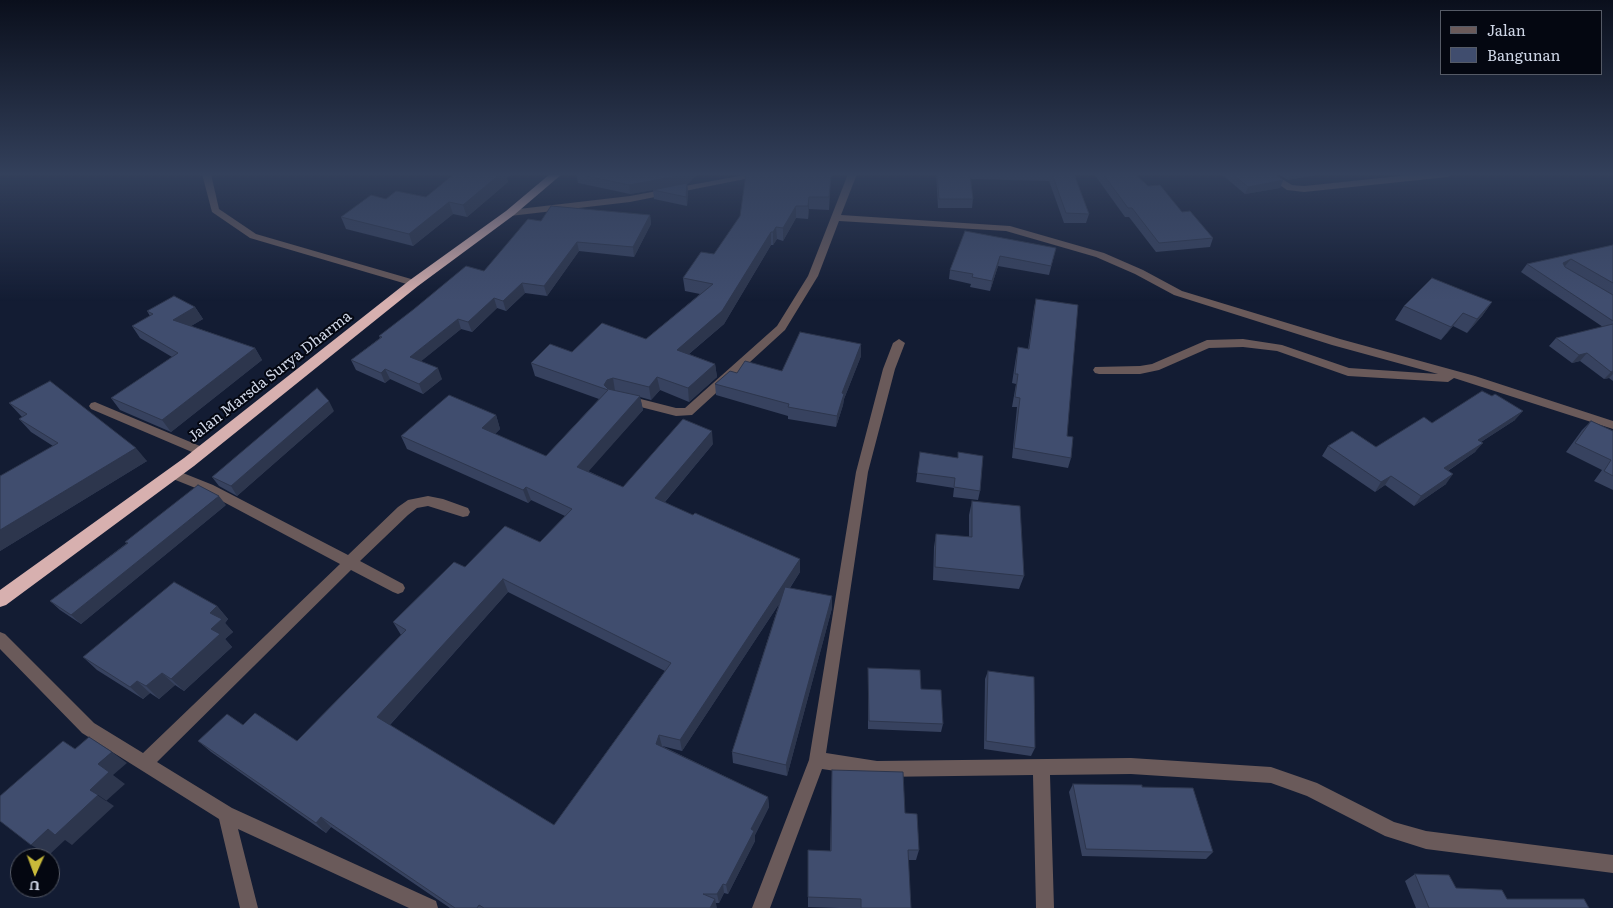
<!DOCTYPE html>
<style>
body{margin:0}
#map{position:relative;width:1613px;height:908px;overflow:hidden;background:#131c33;font-family:Literata,serif}
canvas{display:block}
.legend{position:absolute;left:1440px;top:10px;width:162px;height:65px;box-sizing:border-box;background:#040711;border:1px solid #555a66;margin:0;padding:6px 9px;list-style:none;font-size:15px;color:#cfd6e6}
.legend li{display:flex;align-items:center;gap:10px;height:25px}
.legend b{width:25px;border:1px solid #555a66}
.north{position:absolute;left:10px;top:848px;width:50px;height:50px;box-sizing:border-box;background:#040711;border:1px solid #555a66;border-radius:50%;rotate:182deg;font-size:14px;font-weight:700;line-height:20px;text-align:center;color:#cfd6e6}
.north::after{content:'';display:block;margin:auto;width:18px;height:22px;background:#c9ba3a;clip-path:polygon(50% 0,100% 100%,50% 72%,0 100%)}
</style>
<div id="map">
<canvas width="1613" height="908"></canvas>
<ul class="legend">
<li><b style="height:6px;background:#6a5a5a"></b>Jalan</li>
<li><b style="height:14px;background:#404d6e"></b>Bangunan</li>
</ul>
<div class="north">U</div>
</div>
<script>
const ctx = document.querySelector('canvas').getContext('2d');
ctx.lineJoin = 'round';
const shape = rows => new Path2D(rows.map(r => 'M' + r).join(''));
function fill(path, color) { ctx.fillStyle = color; ctx.fill(path, 'evenodd'); }
function trace(path, color, width, dash) { ctx.strokeStyle = color; ctx.lineWidth = width; ctx.lineCap = dash ? 'butt' : 'round'; ctx.setLineDash(dash || []); ctx.stroke(path); }
function drawText(font, color, halo, rows, align = 'center') {
  ctx.font = font + ' Literata,serif'; ctx.lineWidth = 4; ctx.setLineDash([]); ctx.textBaseline = 'middle'; ctx.strokeStyle = halo; ctx.fillStyle = color; for (const [text, x, y, turn = 0] of rows) {
    ctx.save(); ctx.translate(x, y); ctx.rotate((+turn || 0) * Math.PI / 180); ctx.textAlign = isNaN(turn) ? turn : align; if (halo) ctx.strokeText(text, 0, 0); ctx.fillText(text, 0, 0); ctx.restore();
  }
}
fill(shape([
 [202,174,211,174,219,209,256,234,418,281,419,283,414,286,410,285,250,238,212,212,202,174],
 [750,174,770,174,630,202,510,216,505,213,510,210,630,196,750,174],
 [848,174,857,174,841,215,1010,226,1104,253,1143,270,1182,291,1340,339,1475,376,1613,421,1613,429,1454,378,1448,382,1348,376,1277,351,1243,347,1209,348,1159,370,1140,374,1099,374,1095,373,1093,370,1095,367,1140,366,1152,364,1207,340,1243,339,1282,345,1349,368,1438,374,1332,345,1174,295,1135,274,1096,257,1006,231,839,221,818,276,785,330,692,415,676,416,621,402,619,399,621,396,625,395,676,408,685,408,777,326,808,276,848,174],
 [1263,174,1274,174,1292,185,1304,186,1419,174,1452,174,1448,177,1304,192,1287,190,1263,174],
 [899,339,905,343,895,369,868,472,826,753,877,761,1131,758,1271,767,1317,783,1394,822,1426,831,1613,855,1613,873,1426,849,1385,836,1307,796,1271,783,1131,774,1050,775,1054,908,1036,908,1033,775,877,777,822,769,770,908,752,908,809,760,856,472,883,369,893,343,899,339],
 [95,402,207,449,209,452,207,455,203,457,199,455,91,409,89,406,91,403,95,402],
 [173,469,213,485,348,555,398,507,408,500,428,496,443,499,468,508,470,512,468,516,463,517,428,506,417,508,408,515,360,561,403,584,405,588,403,592,398,594,393,592,351,570,157,762,232,808,436,901,438,908,409,908,238,829,258,908,240,908,219,819,82,733,0,649,0,632,5,634,94,723,143,753,340,564,203,491,168,477,167,474,168,471,173,469]
]), '#6a5a5a');
fill(shape([
 [550,174,562,174,514,215,418,286,194,466,6,605,0,607,0,590,184,458,410,280,506,211,550,174]
]), '#d7b0af');
fill(shape([
 [576,174,697,174,689,183,687,184,688,192,687,206,654,199,653,190,664,188,630,194,578,183],
 [936,174,1074,174,1089,214,1086,223,1064,223,1049,181,970,179,973,199,972,208,938,208],
 [1094,174,1135,174,1148,186,1182,212,1213,238,1210,247,1156,252,1129,217,1125,217],
 [1221,174,1274,174,1283,180,1280,188,1245,194],
 [1278,174,1321,174,1288,180],
 [831,175,829,210,809,209,808,219,796,218,783,241,777,239,773,245,771,245,724,324,689,354,715,364,717,377,689,402,660,390,651,400,640,397,643,410,588,471,623,487,713,444,665,502,800,572,790,588,832,608,787,776,733,763,732,752,779,604,682,751,662,746,768,797,769,807,755,835,755,841,728,894,724,893,719,903,716,903,716,908,450,908,331,827,326,833,211,752,198,741,243,725,297,741,401,635,393,622,465,567,540,542,565,516,531,500,528,503,407,449,401,436,496,415,500,429,495,434,546,456,599,399,535,376,531,363,572,352,646,339,700,294,685,291,683,278,714,254],
 [508,592,665,671,554,825,390,725],
 [507,178,508,182,467,217,453,214,413,246,346,229,341,217,386,199,426,197],
 [650,215,651,224,634,257,579,251,547,296,525,293,506,311,497,308,472,332,461,329,421,361,442,379,423,394,390,379,385,383,356,370,351,360,380,338,379,336,484,271,541,221],
 [965,231,1056,248,1049,275,998,266,990,291,970,287,971,284,949,279,950,270],
 [1613,245,1613,381,1609,378,1604,379,1580,361,1572,363,1549,346,1556,338,1603,327,1521,272,1527,264],
 [1036,299,1067,436,1071,458,1068,468,1012,458,1017,407,1012,407,1016,384,1012,383,1016,357,1018,347,1028,349,1034,308],
 [1492,302,1482,316,1467,333,1453,326,1441,340,1395,320,1404,306],
 [195,307,203,319,191,326,255,348,262,360,171,432,120,410,111,398,172,357,140,338,132,326,150,316,147,311],
 [861,356,844,399,843,405,836,427,788,419,788,416,716,395,715,384,737,373,782,371],
 [9,403,147,461,0,551,0,476,53,446,31,432,19,419,22,417],
 [334,411,237,496,219,486,212,477],
 [1515,420,1481,442,1475,452,1448,471,1446,484,1414,506,1385,485,1375,492,1322,456,1328,446,1376,447,1432,423],
 [1591,421,1613,431,1613,490,1594,481,1602,470,1566,452,1582,430],
 [920,452,980,491,978,500,953,497,954,488,916,482],
 [972,501,1024,576,1019,589,933,580,934,547,936,534,969,537,969,515],
 [226,505,81,624,60,610,50,601,127,543,125,542],
 [217,606,228,619,225,623,233,632,225,639,232,647,184,691,175,685,159,699,150,693,143,699,97,670,83,657],
 [868,668,921,689,943,724,941,732,868,729],
 [988,671,1035,748,1031,756,984,749,985,679],
 [832,770,905,813,919,850,916,860,908,860,911,908,839,908,808,907,808,897,830,851],
 [1073,784,1213,852,1206,859,1082,856,1069,792],
 [1415,874,1456,888,1507,899,1589,908,1416,908,1405,881]
]), '#37425f');
fill(shape([
 [500,174,512,174,507,178,508,182,467,217,463,205],
 [688,174,697,174,689,183,687,184,688,192,687,206,686,197,687,184,630,194,629,185],
 [1290,174,1321,174,1288,180],
 [1283,180,1280,188,1245,194,1248,187],
 [809,197,809,209,808,219,808,206],
 [449,202,453,214,413,246,409,234],
 [796,206,796,218,783,241,783,228],
 [650,215,651,224,634,257,633,247],
 [776,227,777,239,773,245,773,232],
 [771,232,771,245,724,324,678,363,677,350],
 [577,242,579,251,547,296,544,286],
 [1000,256,998,266,990,291,992,281],
 [1571,259,1565,266,1563,263],
 [522,283,525,293,506,311,503,301],
 [494,298,497,308,472,332,468,322],
 [1492,302,1482,316,1467,333,1477,319],
 [195,307,203,319,181,332,173,320],
 [1463,313,1453,326,1441,340,1451,327],
 [458,319,461,329,414,367,410,357],
 [861,344,861,356,844,399,843,405,836,427,837,416,842,393],
 [255,348,262,360,171,432,162,420],
 [1587,353,1580,361,1572,363,1579,355],
 [715,364,717,377,689,402,688,388],
 [438,368,442,379,423,394,419,384],
 [385,369,390,379,385,383,381,373],
 [1613,371,1613,374,1609,378,1604,379,1611,372],
 [657,377,660,390,651,400,649,387],
 [613,378,615,391,608,390,604,385,607,380],
 [640,396,643,410,581,480,577,467],
 [329,401,334,411,237,496,231,486],
 [1523,411,1515,420,1470,449,1478,440],
 [496,415,500,429,487,441,482,428],
 [712,431,713,444,657,511,655,498],
 [1483,443,1475,452,1437,478,1444,468],
 [136,448,147,461,0,551,0,530],
 [1453,474,1446,484,1414,506,1421,496],
 [1391,476,1385,485,1375,492,1381,482],
 [526,487,531,500,528,503,523,490],
 [219,496,226,505,81,624,71,615],
 [800,559,800,572,682,751,680,740],
 [503,579,508,592,386,729,377,717],
 [832,596,832,608,787,776,786,765],
 [217,606,228,619,225,623,233,632,225,639,232,647,184,691,171,679,211,629,210,613],
 [162,673,175,685,159,699,146,686],
 [137,681,150,693,143,699,130,687],
 [659,735,662,746,659,755,656,744],
 [112,752,127,763,113,775,125,784,106,801,90,790,98,764],
 [98,795,114,806,72,845,65,840,49,855,31,845,48,829],
 [768,797,769,807,755,835,755,841,728,894,726,885,751,829],
 [321,817,331,827,326,833,316,823],
 [723,884,724,893,719,903,717,894],
 [715,899,717,908,710,908]
]), '#2d364d');
const building = shape([
 [454,174,500,174,463,205,449,202,409,234,341,217,371,195,386,199,396,191,426,197,454,174],
 [577,174,688,174,629,185,577,174],
 [746,174,831,175,829,197,809,197,808,206,796,206,783,228,776,227,773,232,771,232,722,311,677,350,715,364,688,388,657,377,649,387,613,378,607,380,604,385,608,389,640,396,577,467,623,487,683,419,712,431,655,498,693,515,695,513,800,559,680,740,659,735,656,744,768,797,751,829,754,831,726,885,723,884,717,894,703,894,715,899,710,908,484,908,479,905,477,908,455,908,321,817,316,823,198,741,227,714,243,725,255,713,297,741,406,630,393,622,454,562,465,567,505,526,540,542,572,509,526,487,523,490,401,436,449,395,496,415,482,428,546,456,608,390,531,363,550,344,572,352,602,323,646,339,713,284,683,278,701,252,714,254,740,216,746,174],
 [503,579,671,663,554,825,377,717,503,579],
 [937,174,970,174,973,199,939,199,937,174],
 [1052,174,1074,174,1089,214,1066,213,1052,174],
 [1103,174,1135,174,1148,186,1160,185,1182,212,1190,211,1213,238,1159,243,1132,208,1128,208,1103,174],
 [1233,174,1274,174,1283,180,1248,187,1233,174],
 [687,183,686,197,653,190,687,183],
 [551,206,650,215,633,247,577,242,544,286,522,283,503,301,494,298,468,322,458,319,410,357,438,368,419,384,385,369,381,373,351,360,382,337,379,336,414,309,466,266,484,271,528,219,541,221,551,206],
 [965,231,1056,248,1051,266,1000,256,992,281,972,277,973,274,950,270,965,231],
 [1613,245,1613,283,1571,259,1563,263,1565,267,1613,295,1613,321,1527,264,1613,245],
 [1432,278,1492,302,1477,319,1463,313,1451,327,1404,306,1432,278],
 [174,296,195,307,173,320,255,348,162,420,111,398,178,353,132,326,153,314,147,311,174,296],
 [1036,299,1078,305,1067,436,1073,437,1071,458,1014,448,1020,398,1015,397,1018,374,1015,374,1018,347,1029,349,1036,299],
 [1613,324,1613,371,1611,372,1587,353,1579,355,1556,338,1613,324],
 [800,332,861,344,842,393,844,394,837,416,788,407,789,404,715,384,730,371,737,373,745,361,782,371,800,332],
 [50,381,136,448,0,530,0,476,58,443,19,419,27,414,9,403,50,381],
 [317,388,329,401,231,486,212,477,317,388],
 [1482,391,1492,396,1495,394,1523,411,1478,440,1483,443,1444,468,1453,474,1421,496,1391,476,1381,482,1328,446,1352,431,1376,447,1424,417,1432,423,1482,391],
 [1591,421,1613,431,1613,476,1604,471,1611,460,1575,443,1591,421],
 [920,452,958,458,958,452,983,456,980,491,954,487,955,478,917,473,920,452],
 [198,485,219,496,71,615,50,601,128,543,125,542,198,485],
 [972,501,1020,506,1024,576,935,567,936,534,972,537,972,501],
 [174,582,217,606,210,613,222,619,211,629,220,634,171,679,162,673,146,686,137,681,130,687,83,657,174,582],
 [785,587,832,596,786,765,732,752,785,587],
 [868,668,920,670,921,689,941,690,943,724,869,721,868,668],
 [988,671,1034,677,1035,748,986,741,988,671],
 [89,737,112,752,98,764,109,772,90,790,98,795,55,835,48,829,31,845,0,821,0,796,63,741,75,749,89,737],
 [832,770,903,772,905,813,917,814,919,850,908,850,911,908,861,908,861,899,808,897,808,850,831,851,832,770],
 [1073,784,1142,785,1142,787,1193,788,1213,852,1086,849,1073,784],
 [1415,874,1449,875,1456,888,1502,890,1507,899,1584,899,1589,908,1429,908,1415,874]
]);
fill(building, '#404d6e');
trace(building, '#2d364d', 1);
const sky = ctx.createLinearGradient(0, 0, 0, 301);
sky.addColorStop(0, '#0a0f1c');
sky.addColorStop(0.58, '#33405b');
sky.addColorStop(1, '#33405b00');
ctx.fillStyle = sky;
ctx.fillRect(0, 0, 1613, 301);
drawText('15px', '#cfd6e6', '#040711', [
 ["Jalan Marsda Surya Dharma",270,377,-38]
]);
</script>
